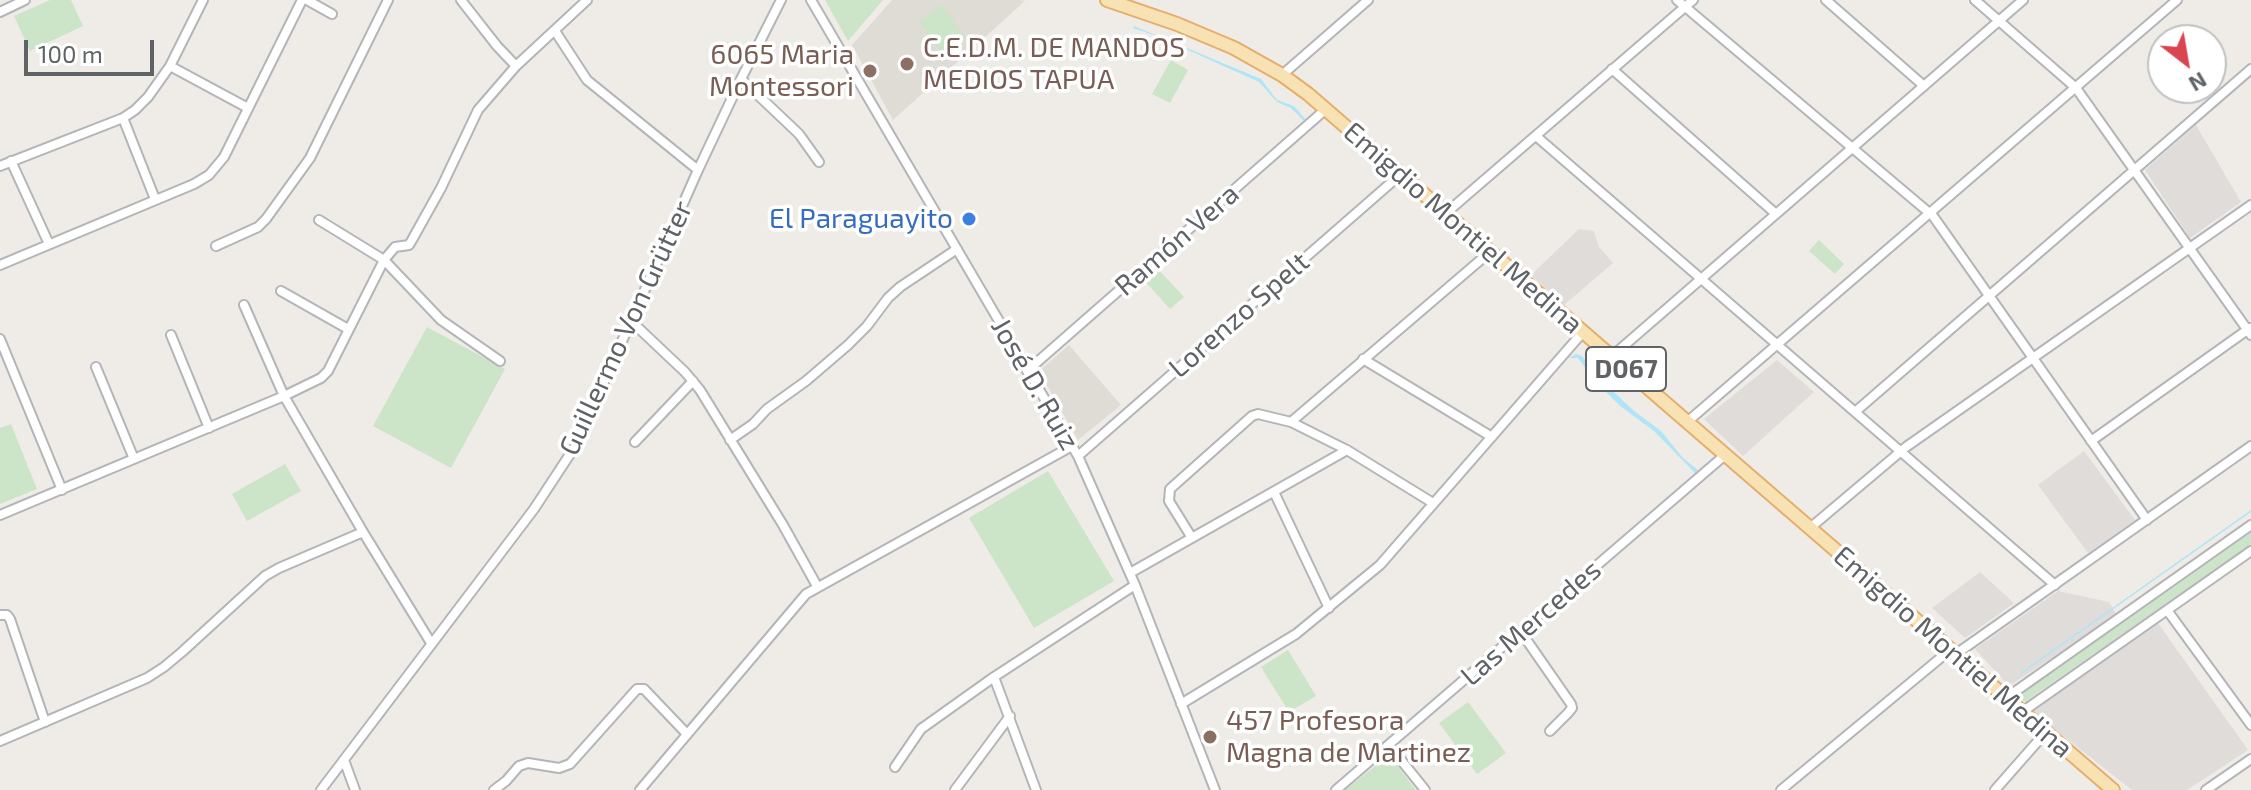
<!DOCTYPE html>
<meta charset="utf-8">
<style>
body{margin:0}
#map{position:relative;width:2251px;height:790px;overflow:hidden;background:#efece8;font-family:"Exo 2",sans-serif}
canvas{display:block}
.north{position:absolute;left:2147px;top:24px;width:80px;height:80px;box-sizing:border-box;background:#fff;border:2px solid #bfc1c2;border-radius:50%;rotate:149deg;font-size:22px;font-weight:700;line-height:32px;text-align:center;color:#5f6366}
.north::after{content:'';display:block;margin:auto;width:28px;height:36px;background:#da4450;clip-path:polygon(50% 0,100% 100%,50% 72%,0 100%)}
.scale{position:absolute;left:24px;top:40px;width:130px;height:36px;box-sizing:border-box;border:4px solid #5f6366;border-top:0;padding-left:10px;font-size:24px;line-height:28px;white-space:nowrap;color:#5f6366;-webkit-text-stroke:6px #fff;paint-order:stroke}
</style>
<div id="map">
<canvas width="2251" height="790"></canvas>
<div class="north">N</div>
<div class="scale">100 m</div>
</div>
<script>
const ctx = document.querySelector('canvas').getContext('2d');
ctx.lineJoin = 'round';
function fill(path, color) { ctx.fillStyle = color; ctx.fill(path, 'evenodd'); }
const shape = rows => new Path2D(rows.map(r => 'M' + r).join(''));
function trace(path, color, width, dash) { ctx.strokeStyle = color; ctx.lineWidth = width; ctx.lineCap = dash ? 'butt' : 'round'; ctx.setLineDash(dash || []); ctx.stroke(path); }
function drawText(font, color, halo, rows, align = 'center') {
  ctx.font = font + ' "Exo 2",sans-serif'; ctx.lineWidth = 7; ctx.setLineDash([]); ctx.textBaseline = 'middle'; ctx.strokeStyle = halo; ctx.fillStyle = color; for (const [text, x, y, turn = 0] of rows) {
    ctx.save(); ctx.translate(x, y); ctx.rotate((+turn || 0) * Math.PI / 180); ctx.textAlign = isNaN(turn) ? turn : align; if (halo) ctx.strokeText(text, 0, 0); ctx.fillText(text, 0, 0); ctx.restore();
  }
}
fill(shape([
 [2196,125,2241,202,2190,238,2145,170],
 [1579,229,1594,231,1599,247,1613,263,1564,305,1531,275],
 [1777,360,1814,392,1743,456,1704,419],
 [2084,451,2135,520,2088,553,2038,485],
 [1980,572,2014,603,1965,638,1932,608],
 [2058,591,2109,602,2117,615,2009,686,1975,649],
 [2158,623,2248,750,2187,790,2132,790,2033,712]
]), '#dfdcda');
fill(shape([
 [892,0,1020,0,1025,1,893,120,852,45],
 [1069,345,1121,405,1078,440,1039,371]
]), '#dfdcd6');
fill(shape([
 [50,0,71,0,83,26,30,51,14,16],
 [825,0,883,0,848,41],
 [942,5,965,38,942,54,919,21],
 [1171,60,1188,70,1170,103,1152,94],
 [1819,240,1844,264,1835,274,1809,251],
 [1158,269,1184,297,1170,309,1145,281],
 [427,327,505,369,451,468,373,426],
 [11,424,37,489,0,504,0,428],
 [285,464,301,491,247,521,232,494],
 [1048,471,1114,581,1034,628,969,518],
 [2251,530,2251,544,2026,701,2022,701,2017,696,2018,693],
 [1288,650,1316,696,1289,712,1261,667],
 [1468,702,1506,753,1477,774,1439,723],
 [1389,755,1416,790,1345,790]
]), '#cce4c7');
fill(shape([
 [1134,26,1261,79,1277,100,1294,106,1306,120,1304,121,1291,108,1277,102,1259,82,1157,36,1133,28],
 [1576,354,1582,356,1600,379,1634,411,1661,431,1683,458,1698,470,1695,473,1654,431,1620,406,1596,382,1578,358,1569,358],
 [2251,510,2251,512,2021,674,2020,673]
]), '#b0e4f7');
const street = shape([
 [307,0,332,14],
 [461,0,497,46,516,66],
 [811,0,1078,456,1135,585,1215,790],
 [1677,0,1933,216,2147,520],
 [1826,0,1924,86],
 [1975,0,2076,88,2251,335],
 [0,12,25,0],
 [555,31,587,80,698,170],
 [170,66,248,108],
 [1612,69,1776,214],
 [1282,75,1368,0],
 [741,79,799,134,819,162],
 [123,118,155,199],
 [1536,136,2055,585],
 [11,161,49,244],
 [0,166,123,118,135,110,148,97,170,66,203,0],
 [1446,213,1693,0],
 [319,220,384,260,441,320,500,361],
 [216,246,258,227,266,219,310,158,388,0],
 [0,265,194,184,209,175,224,157,302,0],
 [281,291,348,329],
 [244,305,284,396,363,532],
 [631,321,685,372,700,390,783,525,817,586],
 [171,335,209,428],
 [0,339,62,490],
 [1611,357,2023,0],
 [1363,359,1492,437],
 [96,367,134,459],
 [1027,371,1326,109],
 [1855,412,2251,69],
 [1291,422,1491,251],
 [1687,422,2177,0],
 [730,440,753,424,767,409,806,381,848,345,867,326,888,298,900,287,957,249],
 [2091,441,2250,328],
 [635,442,693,381],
 [1078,456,1401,174],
 [1274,492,1329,608],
 [0,515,284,396,321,378,328,371,384,260,395,247,409,245,412,240,441,188,478,110,516,66,587,0],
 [1810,528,1906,447,2251,205],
 [1192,538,1169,501,1170,489,1252,416,1258,414,1291,422,1347,450,1433,503],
 [1130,573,1347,450],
 [2167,610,2251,725],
 [0,615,7,615,10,619,45,722],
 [1521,632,1571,704,1572,708,1568,713,1550,731],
 [1956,654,2251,446],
 [994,677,1036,790],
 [2006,698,2251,525],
 [1181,704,1296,634,1380,565,1583,332],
 [2022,712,2251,551],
 [0,741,147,678,164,667,182,652,265,576,279,568,363,532,431,643],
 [1389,745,1425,790],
 [344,760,355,790],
 [895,767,921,729,994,677,1135,585],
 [321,790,534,509,576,445,698,170,741,79,781,0],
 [494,790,506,781,519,766,528,763,559,768,570,764,637,689,644,689,687,734],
 [640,790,806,594,1072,446],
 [955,790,1010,716],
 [1336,790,1725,455],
 [1781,790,1950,650],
 [1995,790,2046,732],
 [2206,790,2251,759]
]);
const primary = shape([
 [1107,0,1177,24,1234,48,1282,75,1308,94,2113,790]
]);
trace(street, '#b3b5b8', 12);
trace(primary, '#e5af6b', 16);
trace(street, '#fff', 8);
trace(primary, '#f8e2b4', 12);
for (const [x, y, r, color] of [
 [907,64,8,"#8d6e63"],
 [870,71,8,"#8d6e63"],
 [969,219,8,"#3f7fe0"],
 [1210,737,8,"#8d6e63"]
]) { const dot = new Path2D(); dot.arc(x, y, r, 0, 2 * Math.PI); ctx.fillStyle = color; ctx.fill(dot); trace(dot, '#fff', 3); }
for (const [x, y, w] of [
 [1626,369,80]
]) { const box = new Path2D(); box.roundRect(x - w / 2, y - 22, w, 44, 6); ctx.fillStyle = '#fff'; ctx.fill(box); trace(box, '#5f6366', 2); }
drawText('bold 26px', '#5f6366', null, [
 ["D067",1626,369]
]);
drawText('28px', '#785e54', '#fff', [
 ["C.E.D.M. DE MANDOS",923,48],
 ["MEDIOS TAPUA",923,80],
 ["6065 Maria",854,55,"right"],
 ["Montessori",854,87,"right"],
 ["457 Profesora",1226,721],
 ["Magna de Martinez",1226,753]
], 'left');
drawText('28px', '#366cbe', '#fff', [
 ["El Paraguayito",953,219]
], 'right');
drawText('28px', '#5f6366', '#fff', [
 ["Emigdio Montiel Medina",1463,228,41],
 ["Ramón Vera",1177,240,-41],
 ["Lorenzo Spelt",1239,315,-41],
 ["Guillermo Von Grütter",626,328,-65],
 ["José D. Ruiz",1035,384,60],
 ["Las Mercedes",1531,623,-41],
 ["Emigdio Montiel Medina",1953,652,41]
]);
</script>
